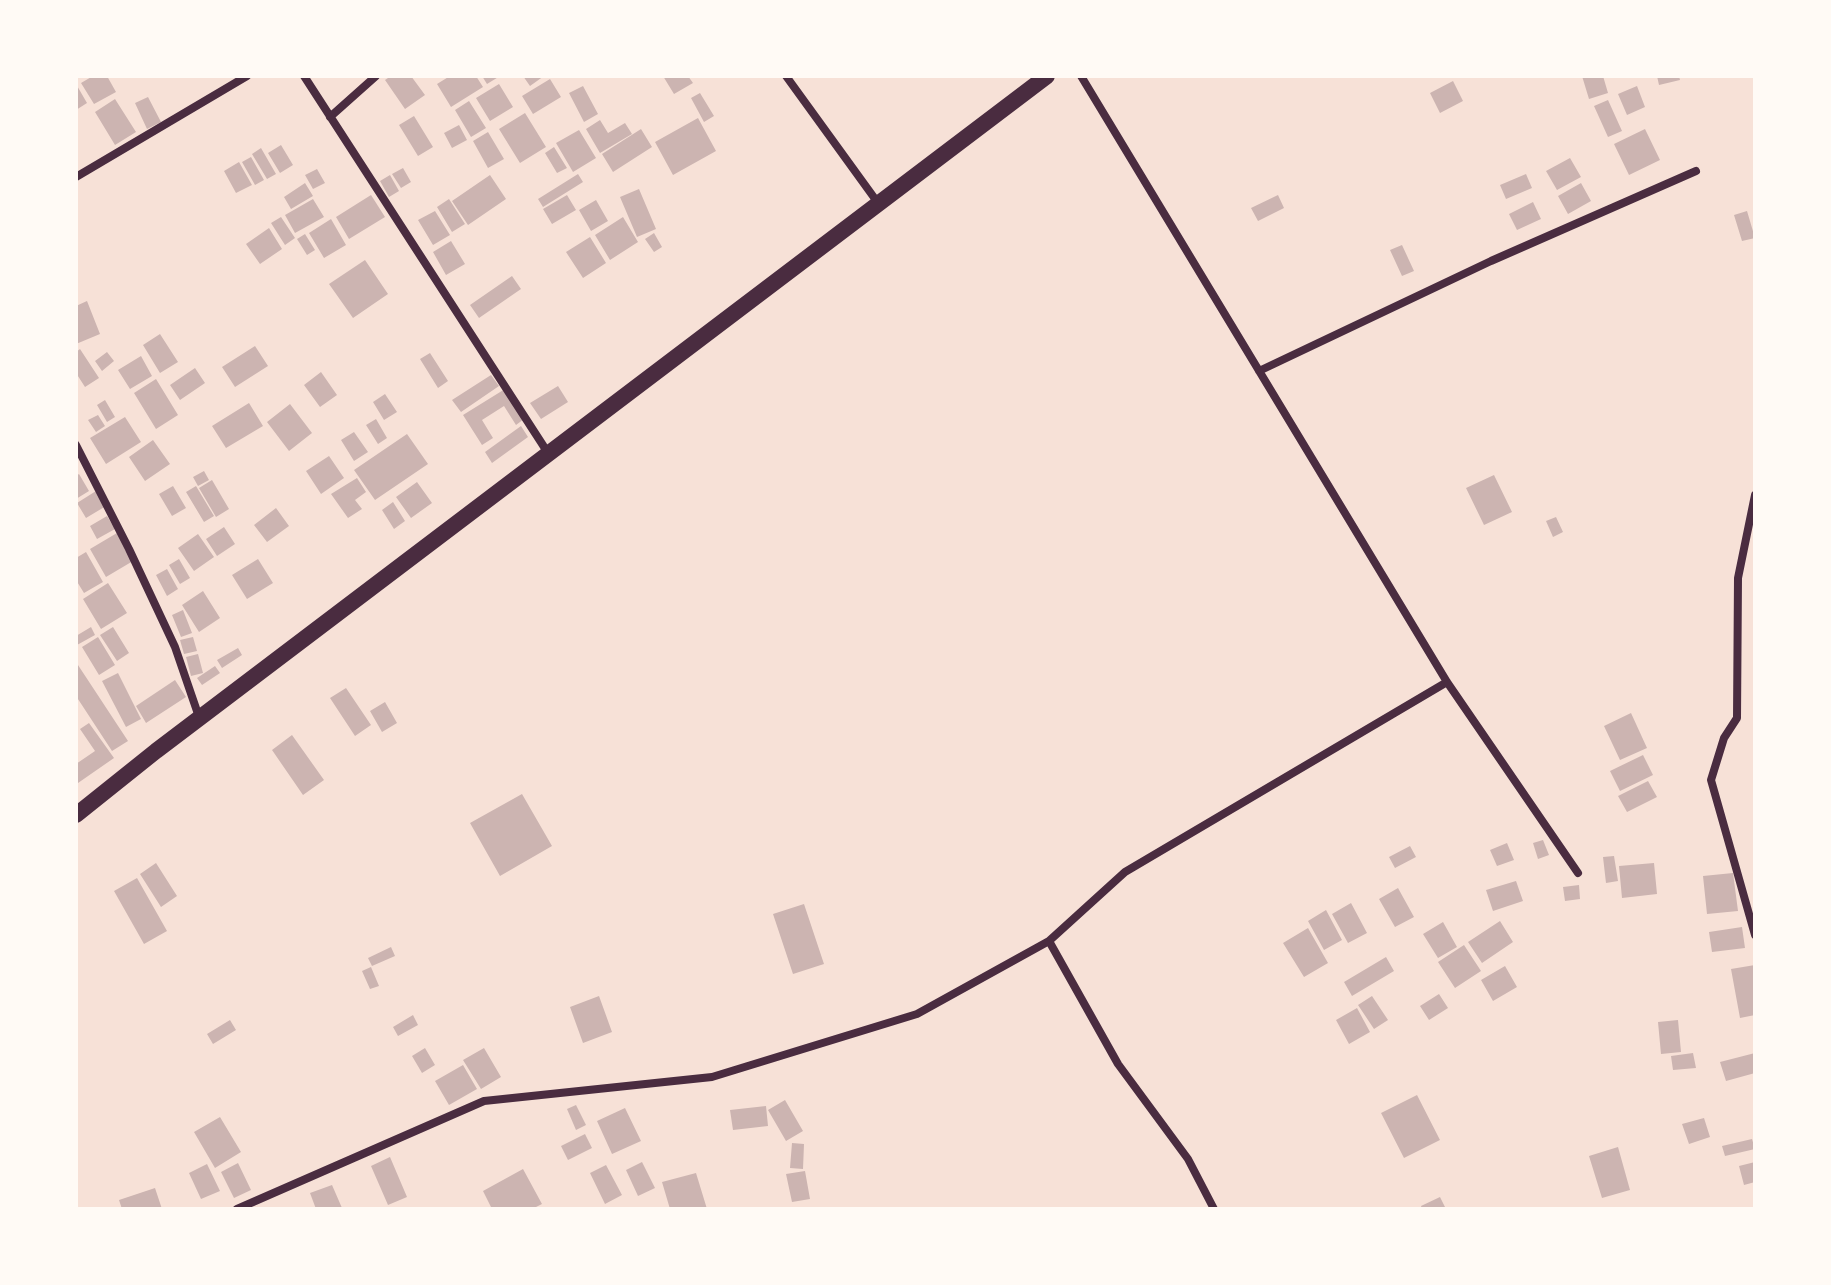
<!DOCTYPE html>
<style>
body{margin:0}
#map{position:relative;width:1831px;height:1285px;overflow:hidden;background:#f7e1d7;font-family:"Asap Condensed",sans-serif}
canvas{display:block}
.frame{position:absolute;inset:0;border:78px solid #fffaf5;pointer-events:none}
</style>
<div id="map">
<canvas width="1831" height="1285"></canvas>
<div class="frame"></div>
</div>
<script>
const ctx = document.querySelector('canvas').getContext('2d');
ctx.lineJoin = 'round';
function fill(path, color) { ctx.fillStyle = color; ctx.fill(path, 'evenodd'); }
const shape = rows => new Path2D(rows.map(r => 'M' + r).join(''));
function trace(path, color, width, dash) { ctx.strokeStyle = color; ctx.lineWidth = width; ctx.lineCap = dash ? 'butt' : 'round'; ctx.setLineDash(dash || []); ctx.stroke(path); }
fill(shape([
 [93,76,107,76,116,92,94,104,81,83],
 [391,76,411,76,425,95,405,109,385,80],
 [450,76,476,76,483,87,451,107,437,84],
 [482,76,500,76,487,84],
 [523,76,544,76,530,86],
 [663,76,688,76,693,83,674,94],
 [1582,76,1603,76,1608,93,1589,99],
 [1657,76,1679,76,1680,80,1659,85],
 [550,79,561,97,533,114,522,96],
 [1453,81,1463,101,1440,113,1430,93],
 [76,84,87,103,76,110],
 [499,84,513,107,490,121,476,98],
 [583,86,598,114,584,122,569,93],
 [1637,86,1645,107,1627,115,1618,94],
 [700,93,714,116,704,122,691,98],
 [148,97,161,122,147,129,135,103],
 [115,99,136,132,115,145,95,112],
 [1608,100,1622,131,1608,137,1594,106],
 [469,101,486,128,471,137,455,110],
 [525,113,546,147,520,163,499,129],
 [414,116,433,147,418,156,399,125],
 [698,118,716,151,673,175,655,142],
 [600,120,608,133,625,123,632,134,600,153,586,129],
 [459,125,467,140,452,148,444,133],
 [641,129,652,147,613,172,602,154],
 [1645,129,1660,160,1629,175,1614,144],
 [579,130,596,158,573,172,556,143],
 [488,132,504,159,488,168,473,141],
 [281,145,293,165,280,173,268,153],
 [554,147,567,168,557,173,545,153],
 [261,148,276,174,267,179,252,154],
 [251,157,264,180,255,185,242,162],
 [1570,158,1581,177,1557,190,1546,171],
 [239,162,252,185,236,193,224,171],
 [403,168,411,182,401,188,392,174],
 [317,169,325,183,313,189,305,175],
 [578,174,583,182,543,207,538,199],
 [1526,174,1532,188,1506,199,1500,185],
 [390,175,399,191,389,197,380,181],
 [490,175,506,199,468,225,452,201],
 [305,183,313,196,291,209,284,197],
 [1581,183,1591,201,1568,214,1558,196],
 [639,189,656,229,637,237,620,197],
 [371,195,385,217,349,239,336,217],
 [567,195,576,210,552,224,543,209],
 [1278,195,1284,208,1258,221,1251,208],
 [313,199,324,217,295,233,285,215],
 [449,199,465,224,452,232,437,207],
 [596,200,608,221,591,231,579,210],
 [1533,202,1541,219,1517,230,1509,214],
 [435,211,450,235,433,245,418,220],
 [1747,211,1755,238,1742,241,1734,215],
 [281,217,295,238,285,245,271,223],
 [623,217,638,242,610,260,595,235],
 [331,219,346,245,324,258,309,233],
 [269,228,282,249,260,264,246,244],
 [654,233,662,247,654,252,645,239],
 [305,234,315,250,307,255,297,239],
 [590,237,606,263,583,278,566,252],
 [451,241,465,264,446,275,433,252],
 [1402,245,1414,271,1402,276,1390,250],
 [365,260,388,294,353,318,329,284],
 [512,276,521,289,479,318,470,305],
 [87,301,100,334,76,344,76,306],
 [160,334,178,362,160,373,143,345],
 [255,346,268,366,235,387,222,367],
 [80,349,99,378,85,387,76,373,76,352],
 [107,352,114,361,102,371,95,361],
 [430,353,448,381,438,388,420,359],
 [141,356,152,376,130,389,118,370],
 [195,368,205,383,180,400,170,385],
 [321,372,337,395,320,407,304,385],
 [491,375,499,386,461,412,452,400],
 [156,379,178,415,156,429,134,393],
 [558,386,568,402,541,419,530,403],
 [505,389,524,419,516,425,504,406,482,420,493,438,482,445,463,415],
 [385,394,397,412,384,420,373,402],
 [105,400,115,417,107,422,97,405],
 [249,403,263,426,226,448,212,426],
 [290,404,312,433,289,451,267,422],
 [98,415,105,426,96,432,88,420],
 [125,417,141,442,106,464,90,438],
 [376,419,387,438,378,444,366,425],
 [521,426,528,437,492,463,485,452],
 [354,432,368,452,354,461,341,440],
 [407,434,428,464,375,500,354,470],
 [153,440,170,464,145,481,129,457],
 [329,456,344,478,321,494,306,471],
 [204,471,209,480,198,486,193,477],
 [79,474,89,491,76,499,76,476],
 [1494,475,1512,512,1484,525,1466,488],
 [357,478,366,492,355,500,362,509,348,518,331,494],
 [212,480,229,509,216,517,199,488],
 [417,482,432,503,411,518,396,497],
 [173,486,186,508,172,516,159,494],
 [196,486,214,516,204,522,186,492],
 [96,491,106,506,86,518,77,503],
 [393,502,405,521,394,529,382,510],
 [276,508,289,526,267,542,254,525],
 [107,516,115,529,97,539,90,526],
 [1556,517,1563,532,1553,537,1546,521],
 [224,527,235,544,217,556,206,539],
 [117,533,133,561,106,577,90,549],
 [198,534,214,557,194,571,178,548],
 [86,552,103,582,84,593,76,580,76,558],
 [179,559,190,578,180,584,169,565],
 [258,559,273,583,247,599,232,575],
 [167,569,178,589,167,596,156,575],
 [108,583,127,613,101,629,83,599],
 [203,591,220,618,199,632,182,605],
 [183,610,192,633,181,637,172,615],
 [91,627,95,635,77,645,76,636],
 [113,627,129,653,117,661,100,635],
 [98,637,115,665,99,675,82,647],
 [193,637,197,651,184,654,180,640],
 [238,648,242,655,222,668,217,660],
 [198,654,203,673,191,676,186,657],
 [76,662,128,741,112,751,76,696],
 [215,666,220,673,202,685,197,678],
 [118,673,141,719,126,727,102,681],
 [175,680,186,697,146,723,136,706],
 [346,688,371,725,355,736,330,698],
 [385,702,397,723,382,732,370,711],
 [1631,713,1647,748,1620,760,1604,726],
 [89,723,114,758,78,783,76,764,95,751,80,729],
 [292,735,324,780,303,795,272,750],
 [1643,755,1653,775,1620,791,1610,771],
 [1648,781,1657,797,1627,812,1618,796],
 [522,794,552,846,500,876,470,823],
 [1543,840,1549,855,1538,859,1533,843],
 [1507,843,1514,860,1497,866,1490,850],
 [1410,846,1416,857,1395,868,1389,857],
 [1614,856,1618,881,1606,883,1603,857],
 [156,863,177,896,161,907,140,874],
 [1654,863,1657,894,1622,898,1619,866],
 [1733,873,1738,911,1707,914,1703,876],
 [137,878,167,931,144,944,114,891],
 [1516,881,1523,901,1493,911,1486,890],
 [1579,885,1580,899,1565,901,1563,887],
 [1398,888,1414,917,1395,927,1379,899],
 [1351,903,1367,933,1348,943,1332,914],
 [804,904,824,964,793,974,773,914],
 [1326,910,1342,940,1324,950,1308,921],
 [1500,921,1513,942,1482,963,1468,942],
 [1443,922,1457,947,1438,958,1423,934],
 [1742,927,1745,948,1712,952,1709,932],
 [1308,928,1328,963,1304,977,1283,943],
 [1464,945,1481,971,1455,988,1438,962],
 [391,947,395,956,372,966,368,958],
 [1386,957,1394,971,1352,996,1344,982],
 [1755,965,1755,1015,1740,1018,1731,969],
 [1505,966,1517,987,1493,1001,1481,980],
 [371,967,379,986,370,989,362,971],
 [1439,994,1448,1008,1429,1020,1420,1006],
 [599,996,612,1032,583,1043,570,1007],
 [1372,996,1388,1020,1374,1029,1358,1005],
 [1357,1008,1370,1032,1349,1044,1336,1020],
 [413,1015,418,1025,398,1036,393,1027],
 [230,1020,236,1030,213,1044,207,1034],
 [1678,1020,1681,1052,1661,1054,1658,1022],
 [425,1048,435,1065,422,1073,412,1056],
 [484,1048,501,1077,481,1089,463,1060],
 [1693,1053,1696,1068,1673,1070,1671,1056],
 [1755,1053,1755,1073,1726,1081,1720,1062],
 [463,1065,477,1089,449,1105,435,1081],
 [1417,1095,1440,1140,1404,1158,1381,1113],
 [785,1100,803,1131,786,1141,768,1110],
 [576,1105,586,1125,576,1130,567,1109],
 [766,1106,768,1126,733,1130,730,1110],
 [625,1108,641,1141,612,1154,597,1121],
 [220,1117,241,1152,215,1168,194,1132],
 [1704,1118,1710,1137,1689,1144,1682,1124],
 [585,1134,592,1148,568,1160,561,1146],
 [1752,1139,1755,1149,1725,1156,1722,1146],
 [792,1143,804,1144,803,1169,790,1168],
 [1618,1147,1630,1190,1602,1198,1589,1156],
 [390,1157,407,1197,388,1205,371,1166],
 [642,1162,655,1188,638,1196,626,1170],
 [1755,1162,1755,1182,1744,1185,1739,1166],
 [238,1163,251,1190,234,1198,221,1172],
 [207,1164,220,1191,201,1199,189,1173],
 [606,1165,622,1195,605,1204,590,1173],
 [523,1169,542,1204,532,1209,492,1209,483,1191],
 [805,1171,810,1199,792,1202,786,1174],
 [696,1173,707,1209,670,1209,662,1182],
 [332,1185,342,1208,316,1209,310,1193],
 [155,1188,162,1209,122,1209,119,1200],
 [1440,1197,1446,1209,1422,1209,1421,1206]
]), '#ccb4b1');
trace(shape([
 [304,76,548,453],
 [786,76,878,203],
 [1081,76,1447,682,1578,873],
 [330,117,376,76],
 [76,177,247,76],
 [1259,371,1491,261,1696,171],
 [76,445,129,549,175,647,199,717],
 [1755,495,1738,578,1737,718,1724,738,1711,780,1755,935],
 [237,1209,484,1101,712,1077,917,1014,1049,941],
 [1214,1209,1188,1159,1118,1064,1049,941,1125,872,1447,682]
]), '#4a2c40', 8);
trace(shape([
 [76,815,156,751,1047,76]
]), '#4a2c40', 16);
</script>
